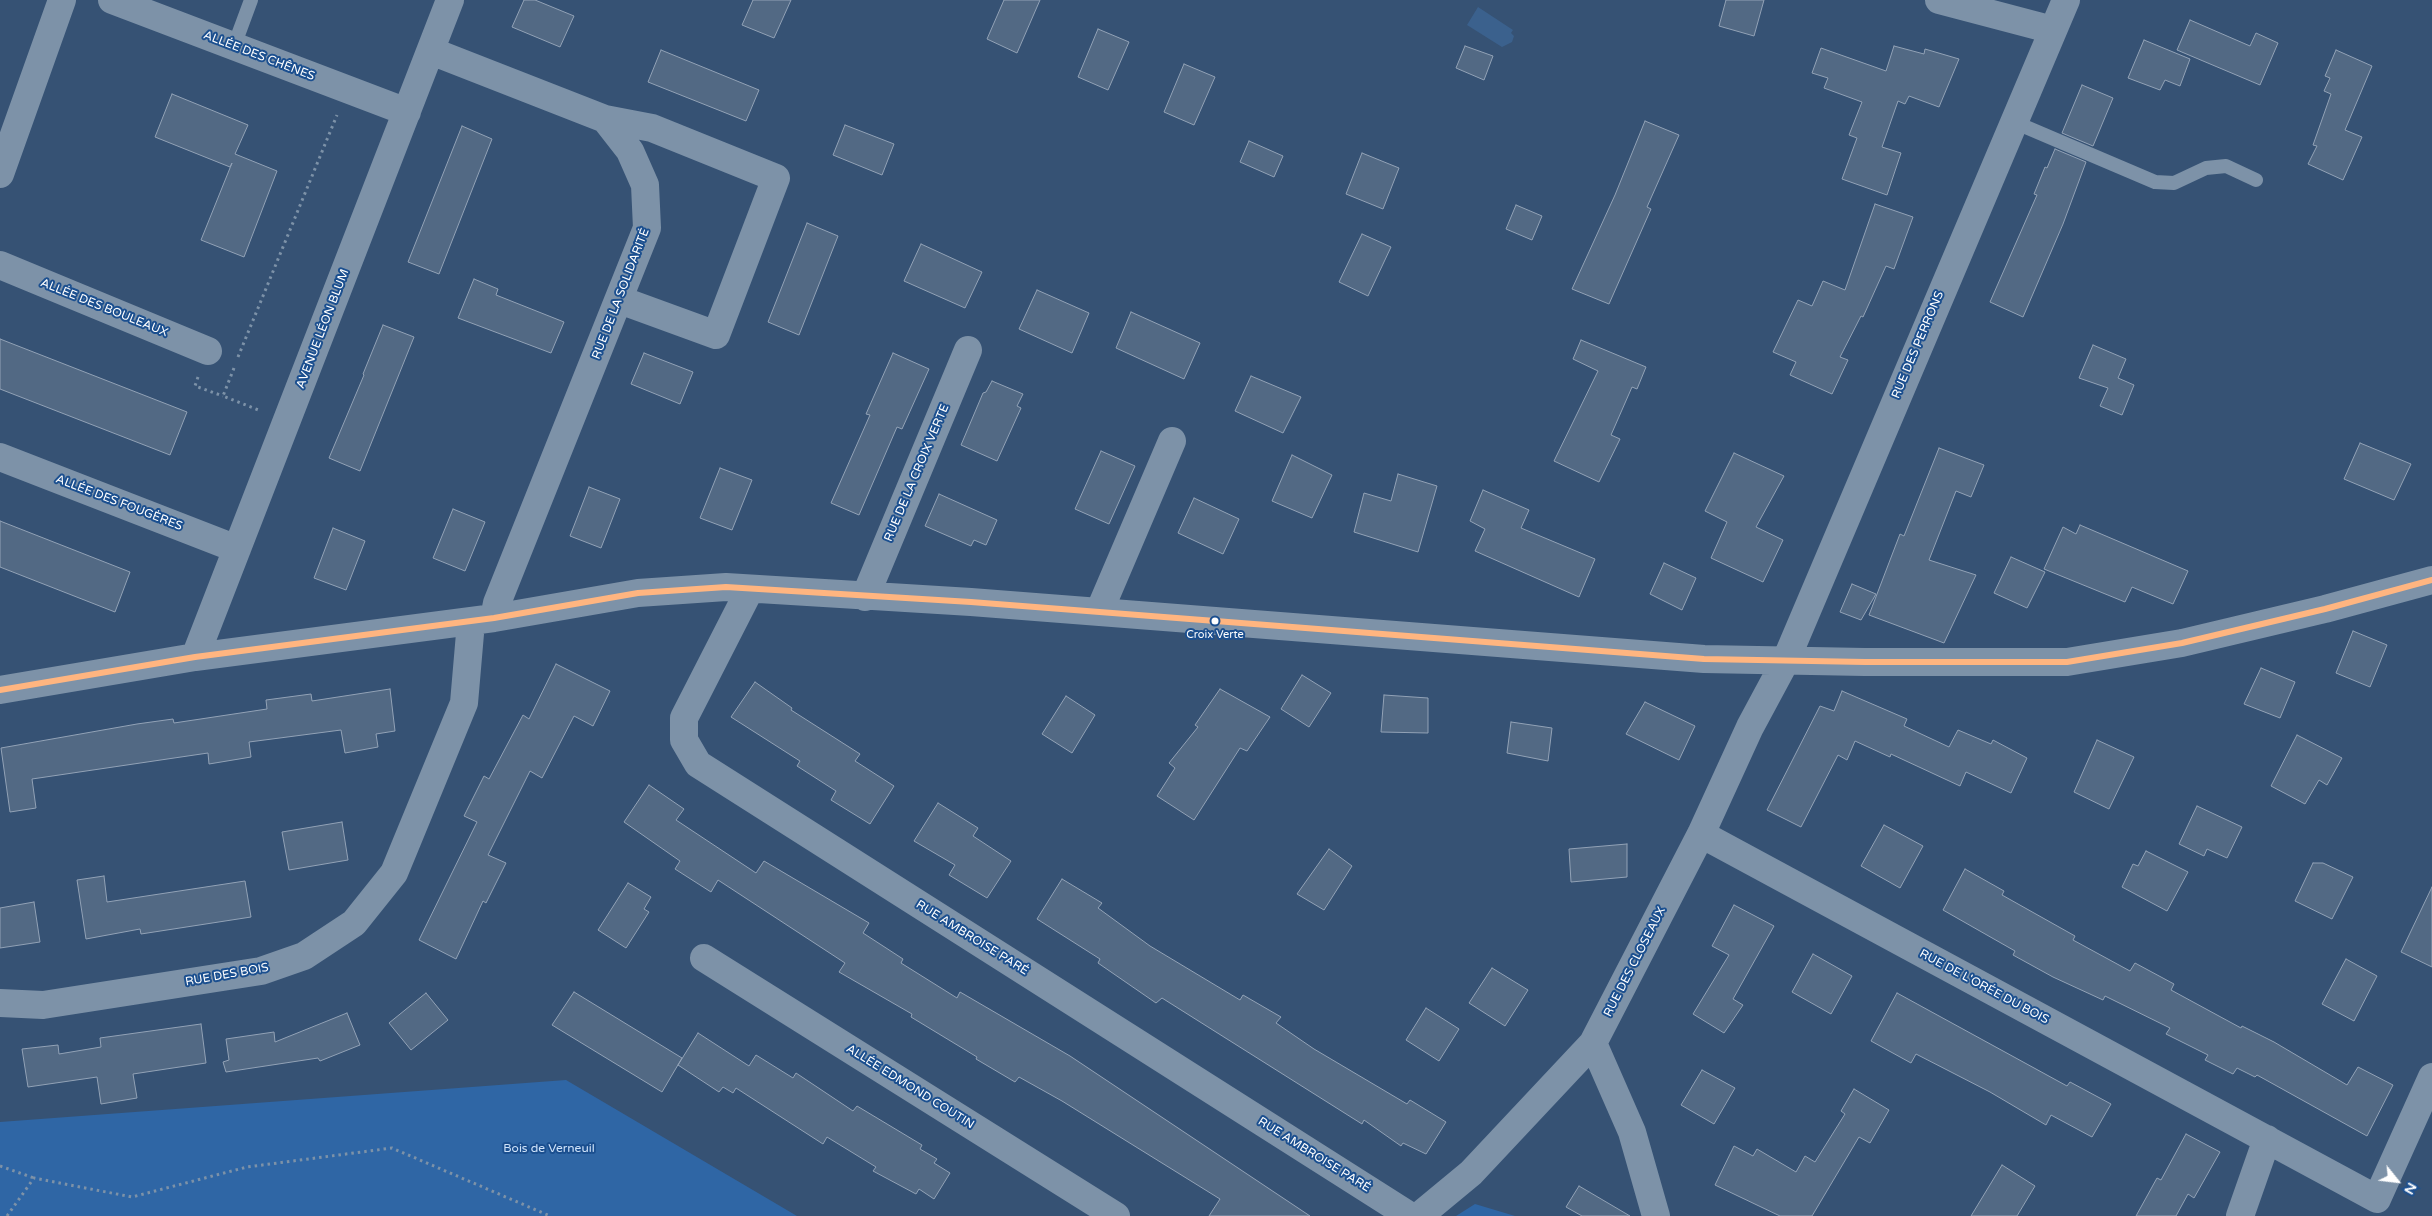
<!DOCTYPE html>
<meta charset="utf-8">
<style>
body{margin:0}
#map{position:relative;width:2432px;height:1216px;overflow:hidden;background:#365274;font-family:"Varela Round",sans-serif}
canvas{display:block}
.north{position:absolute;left:2372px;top:1156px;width:50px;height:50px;-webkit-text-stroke:4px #1b4f8f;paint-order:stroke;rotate:119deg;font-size:14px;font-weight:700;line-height:20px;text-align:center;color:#fff}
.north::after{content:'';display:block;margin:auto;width:18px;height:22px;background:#fff;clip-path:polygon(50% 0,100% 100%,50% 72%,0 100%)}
</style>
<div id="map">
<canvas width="2432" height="1216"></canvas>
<div class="north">N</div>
</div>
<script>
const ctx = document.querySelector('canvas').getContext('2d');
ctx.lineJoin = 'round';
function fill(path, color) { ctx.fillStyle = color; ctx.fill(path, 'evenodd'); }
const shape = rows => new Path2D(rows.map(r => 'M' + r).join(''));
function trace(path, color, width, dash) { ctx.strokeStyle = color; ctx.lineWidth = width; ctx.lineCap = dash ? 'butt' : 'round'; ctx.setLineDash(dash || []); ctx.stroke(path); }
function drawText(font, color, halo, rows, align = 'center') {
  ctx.font = font + ' "Varela Round",sans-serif'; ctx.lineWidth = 4; ctx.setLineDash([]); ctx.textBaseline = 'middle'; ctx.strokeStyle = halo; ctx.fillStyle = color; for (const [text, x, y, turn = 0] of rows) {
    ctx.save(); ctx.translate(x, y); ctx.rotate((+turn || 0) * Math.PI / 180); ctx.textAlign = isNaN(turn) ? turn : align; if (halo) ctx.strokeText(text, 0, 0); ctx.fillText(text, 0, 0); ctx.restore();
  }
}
fill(shape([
 [566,1080,797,1216,0,1216,0,1122],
 [1475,1204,1515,1216,1456,1216]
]), '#2f66a5');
fill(shape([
 [1478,7,1513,30,1511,33,1514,36,1512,42,1502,47,1467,25]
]), '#3b618d');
const building = shape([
 [524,0,535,0,574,16,560,47,512,27,524,0],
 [753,0,791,0,774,38,742,25,753,0],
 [1004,0,1040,0,1017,53,987,39,1004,0],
 [1726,0,1764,0,1754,36,1719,26,1726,0],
 [2190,20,2250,46,2256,33,2278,43,2260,85,2177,50,2190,20],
 [1098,29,1129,42,1108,90,1078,77,1098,29],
 [2144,40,2190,59,2180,86,2165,80,2160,90,2128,78,2144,40],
 [1465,46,1493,56,1484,80,1456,68,1465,46],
 [1894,46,1924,54,1925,49,1959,59,1939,107,1909,96,1905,104,1898,101,1882,147,1901,153,1887,195,1842,179,1857,138,1849,135,1862,102,1824,88,1828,78,1812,73,1821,48,1886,71,1894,46],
 [661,50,759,90,746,121,648,82,661,50],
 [2336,50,2372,66,2345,130,2362,137,2343,180,2308,164,2317,146,2313,145,2331,94,2324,91,2330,78,2325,76,2336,50],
 [1184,64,1215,77,1194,125,1164,112,1184,64],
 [2082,85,2113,98,2093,146,2062,133,2082,85],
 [172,94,248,125,235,154,277,171,244,257,201,240,232,163,230,167,155,137,172,94],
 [1645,121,1679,135,1647,207,1651,209,1609,304,1572,289,1615,195,1645,121],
 [845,125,894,144,882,175,833,155,845,125],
 [462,126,492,139,439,274,408,262,462,126],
 [1249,141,1283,156,1274,177,1240,162,1249,141],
 [2055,149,2086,162,2063,224,2023,317,1990,302,2037,195,2034,194,2045,167,2047,168,2055,149],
 [1362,153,1399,168,1383,209,1346,194,1362,153],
 [1875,204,1913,217,1894,269,1886,266,1863,317,1861,316,1840,357,1848,360,1832,394,1790,375,1796,362,1773,352,1798,300,1812,306,1823,281,1845,290,1875,204],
 [1516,205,1542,216,1532,240,1506,229,1516,205],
 [807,223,838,236,799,335,768,322,807,223],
 [1362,234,1391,247,1368,296,1339,282,1362,234],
 [921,244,982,272,965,308,904,281,921,244],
 [474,279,498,289,496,295,564,322,551,353,458,318,474,279],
 [1037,290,1089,313,1072,353,1019,329,1037,290],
 [1131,312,1200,343,1184,379,1116,348,1131,312],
 [383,325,414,337,360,471,329,458,364,375,363,374,383,325],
 [0,339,187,412,170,455,0,389,0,339],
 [1581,340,1646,367,1637,389,1632,387,1611,435,1620,439,1599,482,1554,461,1598,371,1573,359,1581,340],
 [2093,345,2126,359,2118,378,2134,385,2122,415,2100,406,2108,388,2079,378,2093,345],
 [644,353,693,372,680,404,631,384,644,353],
 [893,353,929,369,902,429,897,427,859,515,831,503,870,415,866,414,893,353],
 [1251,376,1301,397,1283,433,1235,411,1251,376],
 [992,381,1023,394,1017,406,1021,408,997,461,961,445,983,393,986,392,992,381],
 [2360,443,2411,464,2394,500,2344,479,2360,443],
 [1939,448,1984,465,1971,497,1956,491,1929,560,1976,575,1944,643,1869,615,1900,534,1904,536,1939,448],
 [1101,451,1135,466,1109,524,1075,509,1101,451],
 [1734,453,1784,476,1756,527,1783,540,1763,582,1711,558,1727,522,1705,511,1734,453],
 [1292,455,1332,475,1312,518,1272,501,1292,455],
 [720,468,752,480,732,530,700,518,720,468],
 [1398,474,1437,486,1418,552,1354,532,1364,493,1391,501,1398,474],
 [589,487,620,499,601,548,570,536,589,487],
 [1483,490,1529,510,1521,528,1595,559,1579,597,1475,551,1485,529,1470,521,1483,490],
 [939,494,997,520,986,545,974,540,971,546,925,526,939,494],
 [1194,498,1239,519,1223,554,1178,533,1194,498],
 [453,509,485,522,465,571,433,558,453,509],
 [0,521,130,572,115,612,0,567,0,521],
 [2080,525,2188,571,2173,604,2132,587,2125,602,2044,569,2063,527,2076,534,2080,525],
 [333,528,365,541,346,590,314,578,333,528],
 [2011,557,2045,572,2027,608,1994,593,2011,557],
 [1664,563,1696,578,1682,610,1650,594,1664,563],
 [1852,584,1876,594,1861,620,1840,612,1852,584],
 [2353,631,2387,645,2370,687,2336,673,2353,631],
 [556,664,610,691,593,726,574,716,542,778,530,771,488,855,506,863,486,903,483,901,456,959,419,940,477,822,464,816,484,776,489,779,523,715,529,719,556,664],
 [2261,668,2295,682,2280,718,2244,704,2261,668],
 [1302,675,1331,693,1309,727,1281,709,1302,675],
 [755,682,792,708,791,710,860,754,855,761,894,786,870,824,831,800,836,791,797,766,800,761,731,717,755,682],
 [390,689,395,731,376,734,378,747,345,753,341,730,249,742,251,757,209,764,208,753,32,779,36,808,10,812,1,748,137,724,173,719,174,723,267,709,266,700,311,694,312,701,390,689],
 [1220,689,1270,717,1247,751,1240,748,1194,820,1157,796,1175,768,1169,763,1198,727,1195,725,1220,689],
 [1842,691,1907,719,1904,726,1949,747,1958,730,1991,744,1993,740,2027,758,2011,793,1966,772,1960,786,1891,754,1890,757,1855,741,1847,760,1838,755,1801,827,1767,810,1820,706,1834,711,1842,691],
 [1384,695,1428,698,1428,733,1381,732,1384,695],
 [1066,696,1095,715,1072,753,1042,734,1066,696],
 [1645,702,1695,726,1679,760,1626,734,1645,702],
 [1511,722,1552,728,1548,761,1507,753,1511,722],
 [2297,735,2342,758,2327,785,2319,780,2305,804,2271,786,2297,735],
 [2097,740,2134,757,2109,809,2074,792,2097,740],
 [649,785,684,809,676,820,756,873,764,861,869,923,863,933,903,959,901,963,957,998,960,992,1070,1056,1310,1216,1209,1216,1220,1199,1062,1101,1019,1077,1015,1082,976,1059,977,1057,911,1017,912,1014,839,972,845,963,718,880,711,892,675,869,680,861,624,822,649,785],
 [938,803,978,828,973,836,1011,861,987,898,949,875,955,865,914,841,938,803],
 [2197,806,2242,827,2227,858,2207,849,2204,856,2179,844,2197,806],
 [342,822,348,860,289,870,282,832,342,822],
 [1884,825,1923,846,1900,888,1861,866,1884,825],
 [1627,844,1627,877,1571,882,1569,849,1627,844],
 [1329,849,1352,866,1324,910,1297,894,1329,849],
 [2146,851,2188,872,2167,911,2122,887,2133,864,2138,866,2146,851],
 [2313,863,2323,863,2353,877,2332,919,2295,901,2313,863],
 [1965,869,2004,891,2002,895,2075,936,2073,940,2130,971,2135,963,2174,984,2171,990,2241,1028,2242,1026,2274,1042,2347,1085,2358,1067,2393,1085,2367,1136,2257,1075,2255,1077,2237,1068,2233,1074,2205,1060,2208,1055,2166,1034,2170,1028,2105,996,2103,1000,2053,977,2013,955,2015,951,1943,910,1965,869],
 [104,876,107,902,245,881,251,917,141,934,140,929,86,939,77,880,104,876],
 [1062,879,1102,903,1098,908,1150,946,1240,1000,1243,995,1281,1017,1276,1023,1314,1049,1407,1104,1410,1100,1446,1122,1426,1154,1403,1143,1401,1146,1364,1120,1362,1124,1162,998,1156,1003,1098,963,1100,959,1037,919,1062,879],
 [628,883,651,897,644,909,649,912,626,948,598,930,628,883],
 [2432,887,2432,967,2401,952,2432,887],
 [34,902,40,942,0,948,0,908,34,902],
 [1734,905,1774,926,1733,999,1743,1005,1724,1033,1693,1014,1729,955,1712,946,1734,905],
 [1813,954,1852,976,1831,1014,1792,992,1813,954],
 [2346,959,2377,976,2354,1021,2322,1004,2346,959],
 [1492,968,1528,990,1505,1026,1469,1003,1492,968],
 [574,992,682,1058,662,1092,552,1025,574,992],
 [426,993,448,1020,411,1050,389,1023,426,993],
 [1897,993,2067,1086,2070,1082,2111,1104,2092,1137,2051,1115,2046,1125,1990,1092,1916,1054,1911,1063,1871,1041,1897,993],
 [1426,1008,1459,1029,1439,1061,1406,1040,1426,1008],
 [347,1013,360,1045,320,1061,318,1058,226,1072,223,1062,229,1060,226,1039,274,1032,275,1042,347,1013],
 [201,1024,206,1063,133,1074,137,1098,101,1104,97,1077,28,1087,22,1049,58,1045,59,1054,101,1047,100,1038,201,1024],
 [698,1033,749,1066,756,1055,793,1078,796,1073,853,1111,857,1106,922,1145,920,1149,937,1159,934,1163,950,1173,934,1199,919,1189,916,1194,873,1171,876,1167,827,1137,823,1144,736,1088,733,1093,723,1087,719,1092,678,1065,698,1033],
 [1702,1070,1735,1088,1714,1124,1681,1105,1702,1070],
 [1854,1089,1889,1110,1870,1143,1859,1137,1812,1216,1780,1216,1715,1185,1734,1146,1753,1156,1757,1149,1796,1172,1805,1156,1815,1162,1845,1114,1841,1111,1854,1089],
 [2186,1134,2220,1152,2194,1198,2188,1194,2176,1216,2136,1216,2157,1178,2161,1180,2186,1134],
 [2002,1165,2035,1186,2017,1216,1971,1216,2002,1165],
 [1579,1186,1630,1216,1582,1216,1566,1207,1579,1186]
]);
fill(building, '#526984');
trace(building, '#92a2b6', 1);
trace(shape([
 [238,357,337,115],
 [234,368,223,396,261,411],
 [198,377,195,386,223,396],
 [0,1166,34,1178],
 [7,1216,34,1178,132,1197,247,1167,392,1148,550,1216]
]), '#7d92a8', 3, [2.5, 4]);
trace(shape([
 [234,46,251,0],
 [2014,122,2155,182,2174,183,2206,168,2226,166,2256,180]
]), '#7d92a8', 14);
trace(shape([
 [112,0,407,112],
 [1939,0,2053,30],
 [431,51,605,119,630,151,645,185,647,228,497,603,494,618],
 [605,119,652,128,776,178,716,335,620,300],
 [0,174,62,0],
 [0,265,208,351],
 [0,457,237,549],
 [750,589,684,718,684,740,698,764,1410,1216],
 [865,597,968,350],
 [1099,612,1172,441],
 [195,657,450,0],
 [0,690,195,657,494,618,638,593,726,587,971,602,1704,659,1865,662,2067,662,2182,643,2325,609,2432,580],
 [1701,834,2377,1199,2432,1077],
 [704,958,1116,1216],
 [0,1003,43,1005,261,971,304,956,354,923,394,873,464,703,471,622],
 [1593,1043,1632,1132,1656,1216],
 [1419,1216,1471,1173,1593,1043,1701,834,1750,727,1786,660,2066,0],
 [2240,1216,2267,1139]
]), '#7d92a8', 28);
trace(shape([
 [0,690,195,657,494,618,638,593,726,587,971,602,1704,659,1865,662,2067,662,2182,643,2325,609,2432,580]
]), '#ffb580', 6);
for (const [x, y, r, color] of [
 [1215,621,4.5,"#fff"]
]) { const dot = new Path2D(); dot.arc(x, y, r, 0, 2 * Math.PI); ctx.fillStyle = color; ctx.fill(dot); trace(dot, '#1b4f8f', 2); }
drawText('11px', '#fff', '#1b4f8f', [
 ["Croix Verte",1215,635]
]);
drawText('12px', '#fff', '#1b4f8f', [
 ["ALLÉE DES CHÊNES",259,56,21],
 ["RUE DE LA SOLIDARITÉ",621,294,-69],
 ["ALLÉE DES BOULEAUX",104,308,22],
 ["AVENUE LÉON BLUM",323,329,-69],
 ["RUE DES PERRONS",1918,345,-67],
 ["RUE DE LA CROIX VERTE",917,473,-67],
 ["ALLÉE DES FOUGÈRES",119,503,21],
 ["RUE AMBROISE PARÉ",972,938,32],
 ["RUE DES CLOSEAUX",1635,962,-63],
 ["RUE DES BOIS",227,975,-10],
 ["RUE DE L'ORÉE DU BOIS",1984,987,28],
 ["ALLÉE EDMOND COUTIN",910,1087,32],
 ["RUE AMBROISE PARÉ",1314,1155,32]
]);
drawText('12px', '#cfe3fa', '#1b4f8f', [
 ["Bois de Verneuil",549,1149]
]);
</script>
